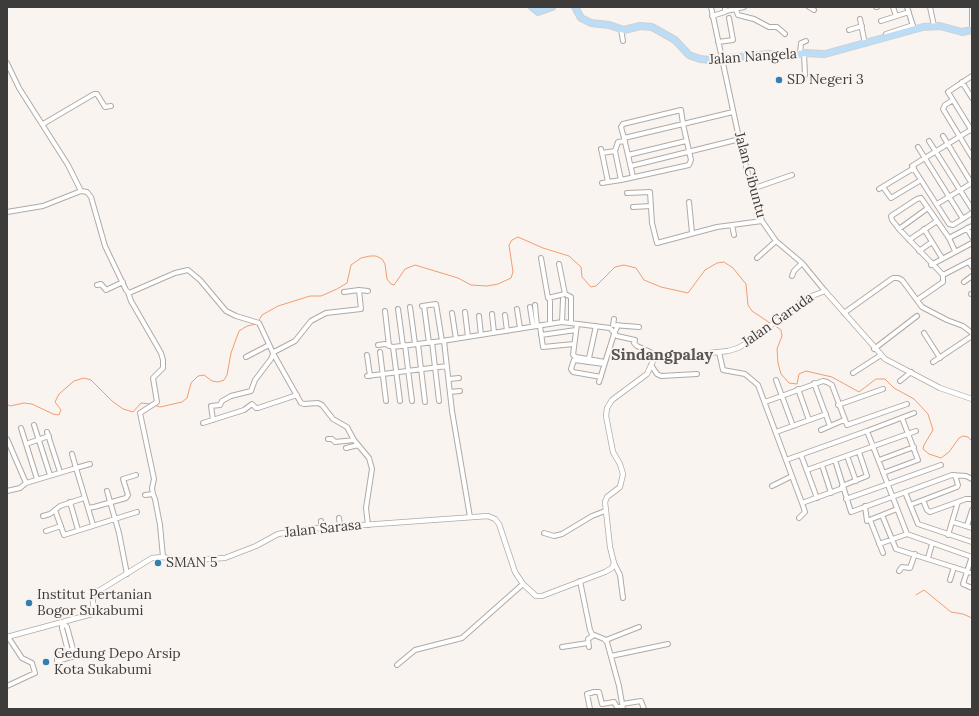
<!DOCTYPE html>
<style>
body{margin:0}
#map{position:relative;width:979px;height:716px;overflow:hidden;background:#faf4f1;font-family:Lora,serif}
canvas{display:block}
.frame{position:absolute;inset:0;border:8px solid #3e3c3b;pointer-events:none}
</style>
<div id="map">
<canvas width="979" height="716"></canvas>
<div class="frame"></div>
</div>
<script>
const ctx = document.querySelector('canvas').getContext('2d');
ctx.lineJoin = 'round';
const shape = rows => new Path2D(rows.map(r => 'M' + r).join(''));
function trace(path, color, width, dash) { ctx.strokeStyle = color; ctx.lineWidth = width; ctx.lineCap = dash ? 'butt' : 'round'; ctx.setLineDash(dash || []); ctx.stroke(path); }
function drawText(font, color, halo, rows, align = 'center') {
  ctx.font = font + ' Lora,serif'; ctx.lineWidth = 4; ctx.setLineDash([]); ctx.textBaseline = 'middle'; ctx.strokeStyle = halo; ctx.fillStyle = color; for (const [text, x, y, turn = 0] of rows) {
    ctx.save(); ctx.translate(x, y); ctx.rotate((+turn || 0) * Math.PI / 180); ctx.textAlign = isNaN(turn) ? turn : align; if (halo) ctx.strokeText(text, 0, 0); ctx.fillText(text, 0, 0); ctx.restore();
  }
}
trace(shape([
 [258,322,262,315,278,306,310,296,321,296,337,289,347,283,351,265,361,258,370,256,376,256,382,259,385,264,387,279,391,284,394,285,405,269,415,265,458,278,471,285,487,286,498,284,511,278,513,272,509,245,512,240,518,237,543,248,569,256,581,267,582,277,591,287,596,286,615,267,624,265,636,268,644,280,661,287,688,293,705,270,717,263,724,262,733,268,746,284,748,305,752,311,770,323],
 [774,325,781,330,782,336,777,349,778,363,781,374,789,383,797,384,799,374,806,371,832,377,859,392,876,379,885,379,894,388,914,399,928,414,933,430,924,445,923,449,929,454,941,458,949,452,959,438,963,436,968,437,972,441],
 [7,404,10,406,24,403,32,404,53,414,59,415,61,410,55,402,59,394,74,381,84,378,91,380,112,401,123,409,133,412,141,403,151,404],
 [154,405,160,407,182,402,187,398,191,383,198,376,204,375,212,381,218,382,224,380,227,375,231,353,239,331,247,326,256,324],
 [916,595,924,590,951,612,963,614,972,618]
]), '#ef9d70', 1);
const minor = shape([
 [711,7,740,143,753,193,762,221,776,241,802,263,825,291],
 [735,7,738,15,754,19,769,27,777,27,785,34],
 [809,7,814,10],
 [876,7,877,7],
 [893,7,896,16],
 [907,7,913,26],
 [930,7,934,26],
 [972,7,972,30],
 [726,11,744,7],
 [712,16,725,12,725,7],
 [860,19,865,44],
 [881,21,909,12],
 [621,29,623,41],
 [849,30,862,26],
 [886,34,913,25],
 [718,42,733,40,729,18],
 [804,53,805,75],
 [800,54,801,43,806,41],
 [7,63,19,88,68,165,81,191],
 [962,82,972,98],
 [953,100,945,105,943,109,972,157],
 [43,124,94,94,97,94,105,107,111,106],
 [972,129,912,166,949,224,953,225,972,213],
 [972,131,948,92,972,76],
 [943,136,972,184],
 [624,138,621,127,623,124,681,110,683,124,624,138,628,155],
 [625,141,618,142,615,151,621,180,689,165,691,160,683,124,733,112],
 [929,141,972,209],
 [918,147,963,219],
 [601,149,602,153,615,151],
 [602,153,608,182,621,180],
 [631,166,740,139],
 [633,177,628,155,686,141],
 [602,183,608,182],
 [883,187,891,198,921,180],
 [752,189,792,175],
 [879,189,914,168],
 [627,193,650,192,652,223,657,243,717,227,762,221],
 [689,202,692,233],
 [937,204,972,183],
 [633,207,651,206],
 [7,212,43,206,81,191,87,192,91,197,105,246,126,290,129,293,175,273,188,270,200,280,226,311,236,316,259,323,274,355,301,403,304,404,318,403,322,405,333,419,347,427,354,440,369,458,372,469,366,508,368,525],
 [732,225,734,235],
 [967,228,972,237],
 [899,229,928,208],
 [924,229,942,258],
 [949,238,972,226],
 [909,240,937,221],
 [919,251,932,242],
 [541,258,548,298,565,294,571,297,571,323],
 [757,258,776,241],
 [969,262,972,267],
 [559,264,565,294],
 [931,265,972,243],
 [943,275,899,229,892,220,891,216,917,199,921,198,949,238,955,251],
 [943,275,972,260],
 [792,276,794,271,802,263],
 [964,282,972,276],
 [97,285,101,284,106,290,123,282],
 [128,292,131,301,161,353,163,360,163,368,153,378,157,402,140,413,154,479,152,488,153,494],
 [344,292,359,290],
 [971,294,972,294],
 [917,300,943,282,943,275],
 [550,301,550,323],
 [535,305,537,326],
 [422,306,436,304,442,341],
 [424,306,429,343],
 [410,307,415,344],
 [530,307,533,326],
 [398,309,403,346],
 [517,309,520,328],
 [385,311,389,346],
 [465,312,468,337],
 [452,313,456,339],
 [844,313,893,278,898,278,902,280,922,307,947,320,963,326,972,333],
 [492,314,494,333],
 [505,315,507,331],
 [479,316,481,335],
 [614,319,613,325,639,327],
 [562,322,563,299],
 [577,324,573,355,576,357,605,362],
 [540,326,543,347,574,344],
 [924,333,940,358],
 [541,335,576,330],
 [444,341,452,411,470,517],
 [432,342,439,401],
 [418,344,425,402],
 [378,345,385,344,393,347,442,341,562,322,610,328,617,336,635,340,634,343,637,346,661,357],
 [405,345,412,401],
 [393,347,400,401],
 [874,349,917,316],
 [380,352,386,401],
 [719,352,723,370,745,374,758,385,802,503,843,488],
 [367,355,370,376],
 [246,357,269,345],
 [589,358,596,326],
 [933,362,972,336],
 [651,365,657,374,661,376,697,374],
 [853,373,881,355],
 [367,376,447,366],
 [601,377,573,372,571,369,574,360,604,364],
 [449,379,459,378],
 [776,380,793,426],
 [900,381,911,372],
 [599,382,614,334,618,325],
 [814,383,830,426],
 [798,389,809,420],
 [450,392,460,391],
 [765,402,823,381,827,382,832,385,847,425,907,404],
 [838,405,883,389],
 [213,420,211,406,220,405,222,401,231,396,251,391,255,380,271,359,274,352,295,341,311,321,326,313,361,309,359,290,368,291],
 [203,423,244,410,252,404,256,408,258,408,297,395],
 [34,425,50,475],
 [21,428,37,479],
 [821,430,844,420],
 [867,431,914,413],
 [47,432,60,472],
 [776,432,826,414],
 [7,439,26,483],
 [328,439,332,439,335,442,354,440],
 [26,444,49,436],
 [346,448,358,445],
 [72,454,76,468,90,464],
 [801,455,817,498],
 [847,456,856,481],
 [786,460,867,431,907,534,972,557],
 [835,460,851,512,952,475,966,476,972,479],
 [879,460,914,447],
 [822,465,831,493],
 [807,470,916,431],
 [883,473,918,460,902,418],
 [772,486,792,476],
 [842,486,867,476,859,452],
 [7,491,20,488,26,483,76,468,88,508,94,507,126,498,128,495,123,479,136,475],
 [107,491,119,533,127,574],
 [905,492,918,524,972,542],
 [145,495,153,494,155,499,160,525,163,557],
 [846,499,941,465],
 [923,500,927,510,930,512,966,499,972,499],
 [70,502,78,530],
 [910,505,957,487,958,485,955,475],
 [865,506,867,521,897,509],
 [88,508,93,525],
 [55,510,64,535,137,512],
 [882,515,896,549,972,573],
 [43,516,50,514,60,506,84,498],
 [339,518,340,526],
 [799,518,805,512,802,503],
 [870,520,883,553],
 [321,521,321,528],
 [953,522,972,528],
 [967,526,972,510],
 [46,531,61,526],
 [544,533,554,536,562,534,592,516,605,511],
 [948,535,958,502],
 [879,544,907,534],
 [972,556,963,584,972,588],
 [928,558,932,544],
 [614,563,620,575,623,598],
 [899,571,902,567,910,568,915,554],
 [950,580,954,567],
 [580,581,590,630,592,634,604,639,607,642,619,686,623,709],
 [62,622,67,627,73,649],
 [62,622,62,628,68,651],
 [606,640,639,627],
 [562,647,588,643],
 [589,647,588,639,594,635],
 [73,649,75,656,57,661,57,656,73,649],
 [611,656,668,644],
 [397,665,415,650,462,638,523,584],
 [7,686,35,673,32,663,22,658,8,637],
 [622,704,641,701,644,709],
 [590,709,587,694,594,692,599,692,602,704,614,702,617,707,622,707]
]);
const tertiary = shape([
 [7,637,92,614,94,610,92,595,152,558,163,557,190,563,207,559,225,558,256,546,278,534,307,529,488,516,495,519,499,524,515,572,523,584,536,596,542,596,605,572,612,568,614,563,610,547,605,502,607,497,620,487,623,474,620,464,613,452,606,416,607,408,612,400,647,374,654,359,728,351,738,348,752,340,804,299,825,291,885,359,940,388,972,399]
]);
const primary = shape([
 [532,7,538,12,552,7],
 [575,7,581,18,591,23,609,25,624,30,640,26,652,27,675,40,689,55,700,59,710,60,768,54,790,56,804,53,825,54,923,27,940,26,962,32,972,30]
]);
trace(minor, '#afaaa7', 6);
trace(tertiary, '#afaaa7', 6);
trace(primary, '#d1d0d0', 8);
trace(minor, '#fff', 4);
trace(tertiary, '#fff', 4.5);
trace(primary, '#bcddf6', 6);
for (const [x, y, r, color] of [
 [779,80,4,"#327eb1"],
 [158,563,4,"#327eb1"],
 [29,603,4,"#327eb1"],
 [46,662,4,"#327eb1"]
]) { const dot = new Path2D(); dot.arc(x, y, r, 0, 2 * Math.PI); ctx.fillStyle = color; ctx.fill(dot); trace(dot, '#faf4f1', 1.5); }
drawText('14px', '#3e3c3b', '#faf4f1', [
 ["Jalan Nangela",753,57,-4],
 ["Jalan Cibuntu",750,175,75],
 ["Jalan Garuda",778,320,-35],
 ["Jalan Sarasa",323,529,-6]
]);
drawText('14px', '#3e3c3b', '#faf4f1', [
 ["SD Negeri 3",787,80],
 ["SMAN 5",166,563],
 ["Institut Pertanian",37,595],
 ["Bogor Sukabumi",37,611],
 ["Gedung Depo Arsip",54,654],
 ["Kota Sukabumi",54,670]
], 'left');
drawText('bold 16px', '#595553', '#faf4f1', [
 ["Sindangpalay",662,355]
]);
</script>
